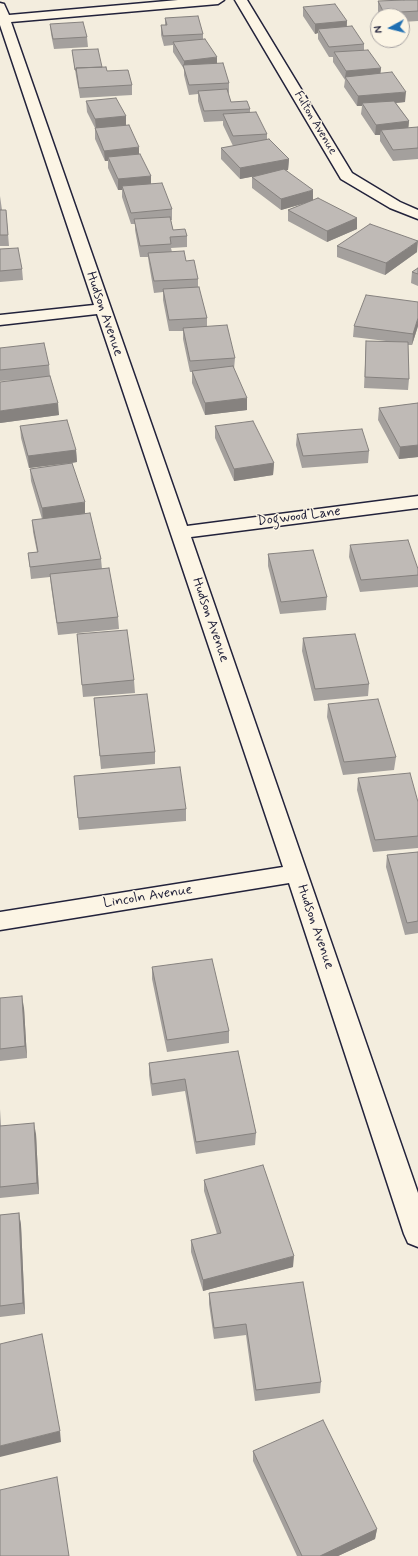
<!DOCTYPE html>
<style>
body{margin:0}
#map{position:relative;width:418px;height:1556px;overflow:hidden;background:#f3edde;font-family:Mynerve,sans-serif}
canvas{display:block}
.north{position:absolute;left:370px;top:8px;width:40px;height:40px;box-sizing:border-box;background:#fcf5e5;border:1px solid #a5a1a1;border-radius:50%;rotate:263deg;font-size:11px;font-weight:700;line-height:16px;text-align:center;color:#22223b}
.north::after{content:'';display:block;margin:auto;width:14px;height:18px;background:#1f6fb2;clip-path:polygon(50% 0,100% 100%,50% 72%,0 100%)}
</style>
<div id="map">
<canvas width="418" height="1556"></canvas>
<div class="north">N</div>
</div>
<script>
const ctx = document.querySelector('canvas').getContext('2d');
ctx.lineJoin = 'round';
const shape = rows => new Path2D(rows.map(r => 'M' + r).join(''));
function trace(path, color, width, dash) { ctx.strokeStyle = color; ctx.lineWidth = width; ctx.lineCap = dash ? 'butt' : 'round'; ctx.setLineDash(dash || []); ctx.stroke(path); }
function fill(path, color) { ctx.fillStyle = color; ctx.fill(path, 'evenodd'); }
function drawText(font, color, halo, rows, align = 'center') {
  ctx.font = font + ' Mynerve,sans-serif'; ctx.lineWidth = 3; ctx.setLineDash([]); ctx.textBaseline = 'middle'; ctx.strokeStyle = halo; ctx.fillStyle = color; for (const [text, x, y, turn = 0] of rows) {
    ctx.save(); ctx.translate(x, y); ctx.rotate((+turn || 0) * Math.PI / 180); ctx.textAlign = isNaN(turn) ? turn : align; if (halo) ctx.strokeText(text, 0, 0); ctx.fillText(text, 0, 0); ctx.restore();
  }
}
const street = shape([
 [178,0,224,0,218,4,11,22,187,526,418,496,418,508,191,537,418,1193,418,1247,408,1243,404,1234,289,883,0,930,0,912,283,867,97,314,0,325,0,315,94,305,0,25,0,3,4,4,9,15,178,0],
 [235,0,247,0,352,173,400,202,418,210,418,219,390,208,341,179,235,0]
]);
trace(street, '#22223b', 3);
fill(street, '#fcf5e5');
fill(shape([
 [418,0,418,21,402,22,402,16,380,16,378,11,378,1],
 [303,7,347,21,347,27,364,44,364,50,381,68,380,73,405,102,396,103,409,121,408,128,418,127,418,159,393,161,380,141,380,135,375,135,361,114,362,106,357,106,344,87,345,80,333,62,333,57,329,57,318,39,318,33,315,34,303,16],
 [165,18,203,34,203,39,217,64,229,83,229,93,228,93,231,102,250,109,250,112,267,134,267,140,289,159,288,170,286,170,313,200,357,218,357,229,327,242,288,221,288,210,308,202,281,210,252,188,252,177,260,175,240,179,221,159,221,148,233,146,223,125,223,121,204,122,198,101,198,94,189,95,184,75,184,69,173,52,173,45,164,46,161,35,161,25,165,25],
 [50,24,87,37,88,47,54,49,51,34],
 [72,50,102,67,107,71,132,85,132,95,80,98,76,76],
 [86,101,126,116,126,125,139,154,151,176,151,184,172,209,172,220,171,220,173,230,187,236,187,247,171,248,172,252,186,261,198,279,198,287,207,318,207,326,235,358,234,369,247,410,205,415,192,383,192,372,190,372,183,339,183,331,169,331,163,300,163,292,154,293,149,264,148,257,140,257,135,230,135,224,131,224,122,197,122,190,118,190,108,168,108,161,105,161,95,139,95,128,87,112],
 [0,196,2,210,6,210,9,246,0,246],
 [337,246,417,252,385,275,337,257],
 [0,249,22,269,23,280,0,282],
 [418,268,418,286,411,283,412,272],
 [418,302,418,326,412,345,408,345,409,379,408,390,364,388,366,341,386,341,353,337,354,326],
 [0,348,49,365,50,376,59,415,0,423,17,380,0,381],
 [418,403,418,457,399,459,378,420,379,408],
 [20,426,76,450,77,462,72,463,85,514,101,559,102,569,118,617,119,629,58,635,51,586,50,577,31,579,28,553,37,552,33,532,32,520,42,519,31,481,30,469,62,464,29,468,21,438],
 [215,426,274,463,273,475,234,481,215,438],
 [297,434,369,451,368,463,302,468,296,445],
 [350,545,418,569,418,587,360,592,349,557],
 [268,554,327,597,326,610,280,614,268,566],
 [77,634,134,680,135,693,83,697],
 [303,638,369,684,368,696,314,701,302,651],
 [94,698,155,752,155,764,101,769],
 [328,704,396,757,394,770,343,775,327,717],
 [74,776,186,809,186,821,79,830],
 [358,778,418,802,418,848,373,852,357,790],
 [418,852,418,933,405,935,386,867,387,855],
 [152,967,229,1031,229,1043,167,1052,152,979],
 [0,998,24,1008,27,1058,0,1061],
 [238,1051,256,1133,255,1145,196,1154,185,1091,152,1096,149,1075,149,1063],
 [0,1109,1,1126,36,1134,39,1194,0,1198],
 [204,1180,293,1267,203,1291,191,1252,191,1240,217,1234,204,1191],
 [19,1213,21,1225,25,1314,0,1317,0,1215],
 [209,1293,321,1382,320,1393,255,1401,246,1335,214,1339,209,1304],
 [253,1451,377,1529,375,1539,338,1556,297,1556,253,1461]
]), '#a4a09d');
fill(shape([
 [347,21,346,31,318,29,318,33,315,34,315,24],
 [217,57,217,67,184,69,184,61],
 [381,68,380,78,345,78,346,71],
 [406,92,405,102,364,106,362,103,362,106,357,106,358,96],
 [126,116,126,126,96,129,95,119],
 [409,121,408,132,381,130,380,135,375,135,376,125],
 [139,147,139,158,108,157,108,161,105,161,104,151],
 [289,159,288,170,240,179,240,168],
 [151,176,151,187,122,186,122,190,118,190,118,179],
 [313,190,313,201,281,210,281,199],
 [357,218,357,229,327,242,327,231],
 [418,241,417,252,385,275,386,263],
 [418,318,418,326,412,345,413,334],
 [247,398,247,410,205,415,205,403],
 [58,403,59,415,0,423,0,411],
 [418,445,418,457,399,459,400,447],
 [76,450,77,462,29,468,28,456],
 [274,463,273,475,234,481,234,469],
 [85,502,85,514,43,520,42,508],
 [22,996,24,1008,27,1058,25,1046],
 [34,1123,36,1134,39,1194,37,1183],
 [19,1213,21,1225,25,1314,23,1303],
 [294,1256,293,1267,203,1291,203,1280],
 [60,1431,61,1442,0,1457,0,1446],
 [377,1529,375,1539,338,1556,320,1556]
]), '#86827f');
const building = shape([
 [404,0,418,0,418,11,384,13,378,1,404,0],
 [335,4,347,21,315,24,303,7,335,4],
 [198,16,203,34,163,36,161,25,167,25,165,18,198,16],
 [83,22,87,37,53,39,50,24,83,22],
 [352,26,364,44,329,47,318,29,352,26],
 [205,39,217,57,184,61,173,42,205,39],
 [98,49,102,67,76,68,76,70,75,70,72,50,98,49],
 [368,50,381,68,346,71,334,52,368,50],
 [223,63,229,83,189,85,183,65,223,63],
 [106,67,107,71,128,70,132,85,79,88,76,68,106,67],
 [392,72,406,92,358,96,345,77,392,72],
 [227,89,231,102,247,101,250,109,204,111,198,91,227,89],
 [116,98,126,116,95,119,86,101,116,98],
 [394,101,409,121,376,125,362,103,394,101],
 [256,112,267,134,233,136,223,114,256,112],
 [129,125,139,147,104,151,95,128,129,125],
 [418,127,418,148,393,150,381,130,418,127],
 [269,139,289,159,240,168,221,148,269,139],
 [140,154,151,176,118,179,108,157,140,154],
 [284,169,313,190,281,199,252,177,284,169],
 [162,183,172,209,131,213,122,186,162,183],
 [318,198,357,218,327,231,288,210,318,198],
 [0,210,6,210,8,235,0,235,0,210],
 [170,217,173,230,185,229,187,236,170,237,171,244,140,246,134,219,170,217],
 [370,224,418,241,386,263,337,246,370,224],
 [18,248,22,269,0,271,0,249,18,248],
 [184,251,186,261,194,260,198,279,154,281,148,253,184,251],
 [418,268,418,274,412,272,418,268],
 [199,287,207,318,169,320,163,289,199,287],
 [366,295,418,302,418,318,413,334,354,326,366,295],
 [227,325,235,358,190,361,183,328,227,325],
 [366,341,408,342,409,379,365,377,366,341],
 [44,343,49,365,0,370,0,348,44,343],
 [233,366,247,398,205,403,192,371,233,366],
 [50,376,58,403,0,411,0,382,50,376],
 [418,403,418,445,400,447,379,408,418,403],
 [67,420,76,450,28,456,20,426,67,420],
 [253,421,274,463,234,469,215,426,253,421],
 [362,429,369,451,303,456,297,434,362,429],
 [72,463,85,502,42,508,30,469,72,463],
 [90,513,101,559,30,567,28,553,38,552,32,520,90,513],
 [408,540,418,569,418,575,361,580,350,545,408,540],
 [313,550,327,597,281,602,268,554,313,550],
 [109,568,118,617,57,623,50,574,109,568],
 [127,630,134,680,82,685,77,634,127,630],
 [355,634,369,684,315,689,303,638,355,634],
 [147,694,155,752,100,756,94,698,147,694],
 [378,699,396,757,344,762,328,704,378,699],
 [180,767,186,809,78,818,74,776,180,767],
 [410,773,418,802,418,836,375,840,358,778,410,773],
 [418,852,418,921,407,923,387,855,418,852],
 [212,959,229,1031,167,1040,152,967,212,959],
 [22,996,25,1046,0,1049,0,998,22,996],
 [238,1051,256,1133,196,1142,185,1079,152,1084,149,1063,238,1051],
 [34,1123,37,1183,0,1187,0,1126,34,1123],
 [263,1165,294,1256,203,1280,191,1240,221,1233,204,1180,263,1165],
 [19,1213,23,1303,0,1306,0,1215,19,1213],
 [303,1282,321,1382,256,1390,246,1324,214,1328,209,1293,303,1282],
 [42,1334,60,1431,0,1446,0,1344,42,1334],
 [323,1420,377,1529,320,1556,302,1556,253,1451,323,1420],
 [57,1477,69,1556,0,1556,0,1490,57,1477]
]);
fill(building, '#bfbab6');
trace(building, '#86827f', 1);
drawText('12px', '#22223b', '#fcf5e5', [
 ["Fulton Avenue",315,123,59]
]);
drawText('14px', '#22223b', '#fcf5e5', [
 ["Hudson Avenue",104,314,71],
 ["Dogwood Lane",299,517,-7],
 ["Hudson Avenue",210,620,71],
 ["Lincoln Avenue",148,897,-9],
 ["Hudson Avenue",315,927,71]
]);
</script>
